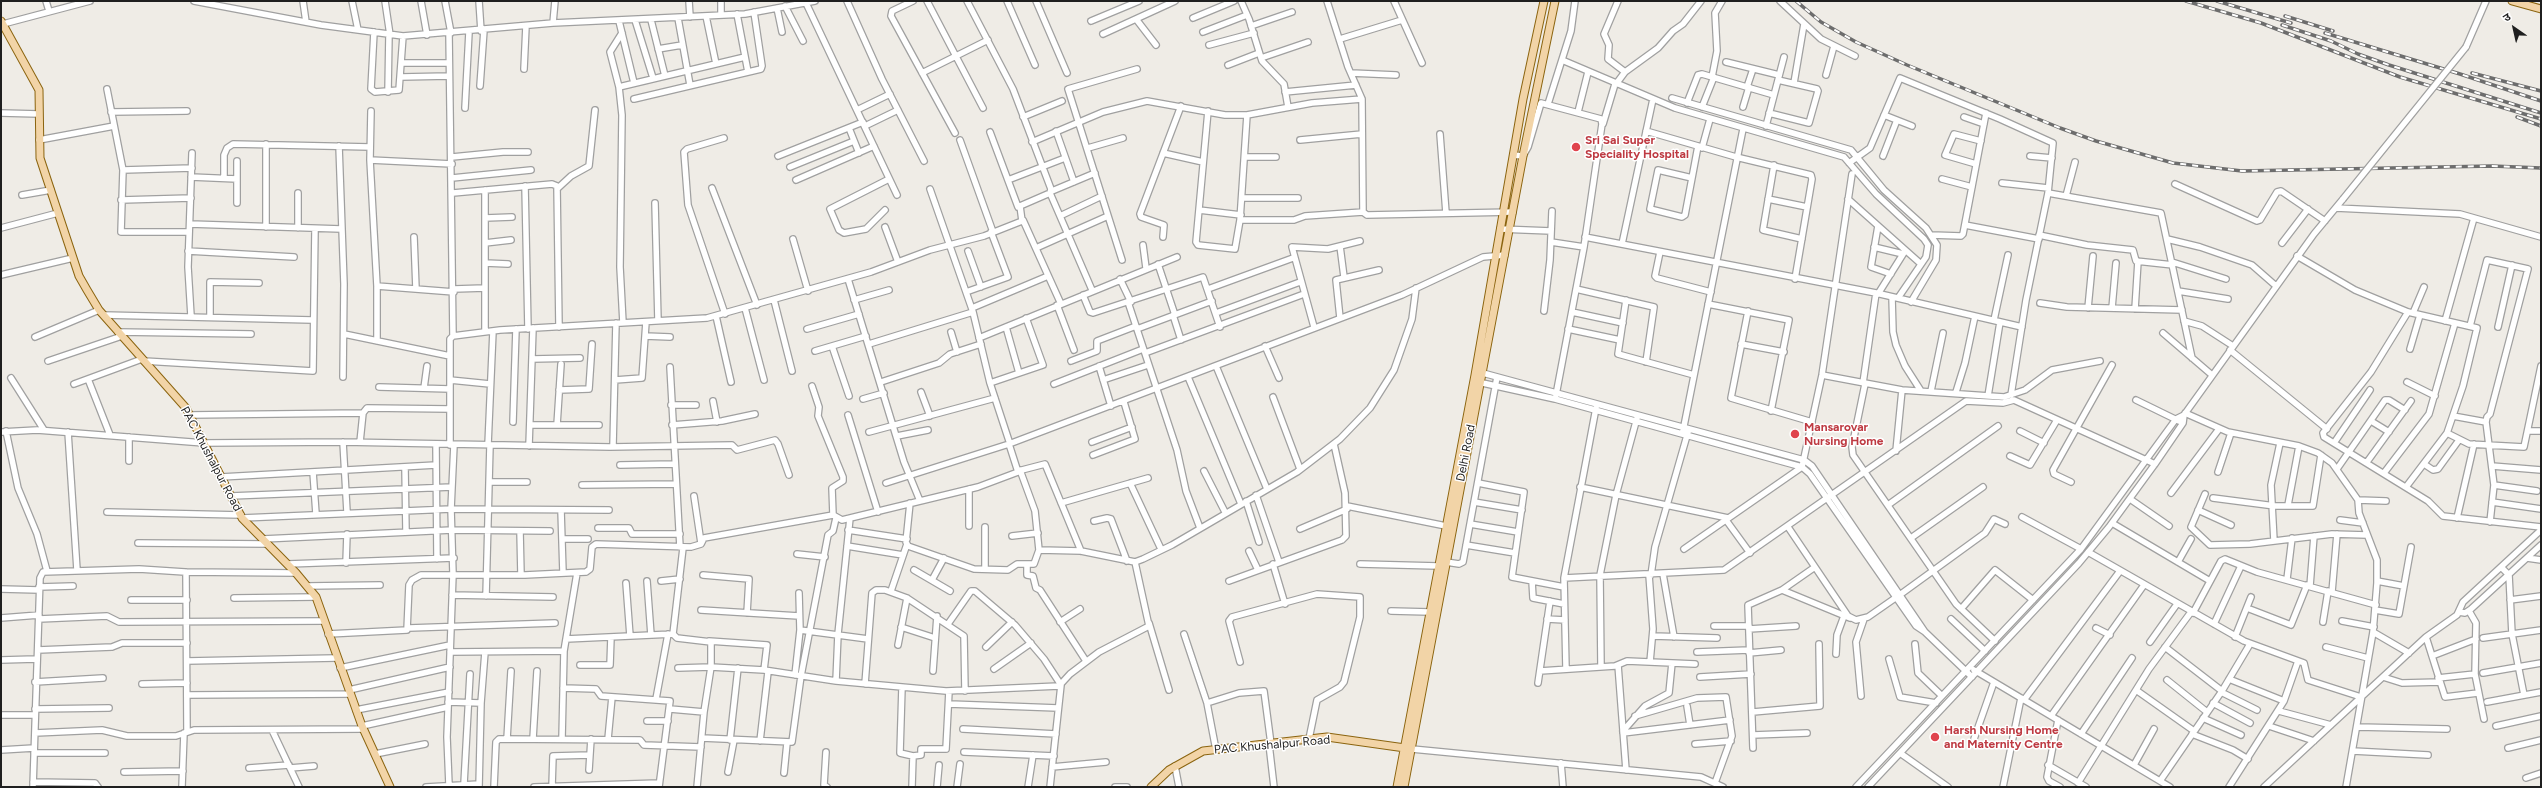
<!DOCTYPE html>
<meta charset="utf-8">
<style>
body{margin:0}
#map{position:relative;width:2542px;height:788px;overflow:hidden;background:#efece6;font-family:Figtree,"Noto Sans Devanagari",sans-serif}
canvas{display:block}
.frame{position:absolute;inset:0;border:2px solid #1f1f1f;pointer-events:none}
.north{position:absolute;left:2494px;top:8px;width:40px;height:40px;-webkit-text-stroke:3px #fff;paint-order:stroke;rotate:326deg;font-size:11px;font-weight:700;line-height:16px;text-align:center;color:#1f1f1f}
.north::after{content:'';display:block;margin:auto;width:14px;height:18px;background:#1f1f1f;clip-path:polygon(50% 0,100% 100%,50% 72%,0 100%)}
</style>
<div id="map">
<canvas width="2542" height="788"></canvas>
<div class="frame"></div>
<div class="north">उ</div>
</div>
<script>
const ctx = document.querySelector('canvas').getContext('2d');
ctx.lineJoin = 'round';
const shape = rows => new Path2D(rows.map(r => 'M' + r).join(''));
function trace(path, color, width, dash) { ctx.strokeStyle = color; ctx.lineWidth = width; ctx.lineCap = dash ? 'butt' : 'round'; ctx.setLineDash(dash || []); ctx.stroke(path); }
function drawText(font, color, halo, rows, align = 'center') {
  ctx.font = font + ' Figtree,sans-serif'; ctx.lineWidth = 3; ctx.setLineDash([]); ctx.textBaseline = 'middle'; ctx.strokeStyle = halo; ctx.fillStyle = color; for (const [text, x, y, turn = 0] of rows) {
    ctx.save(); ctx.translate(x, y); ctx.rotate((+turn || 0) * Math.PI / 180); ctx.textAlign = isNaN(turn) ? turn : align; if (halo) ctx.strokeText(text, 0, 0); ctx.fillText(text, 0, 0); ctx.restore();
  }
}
const minor = shape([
 [46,1,49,11],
 [194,1,321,25,403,36,553,23,745,14,815,1],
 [303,1,306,22],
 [352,1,358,30],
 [385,1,390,35],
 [421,1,427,35],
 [445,1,451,33],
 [479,1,481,31],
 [689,1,690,17],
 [721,1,721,15],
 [847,1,882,79,924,161],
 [913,1,892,11,891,16,955,133],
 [927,1,983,108],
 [1007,1,1035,65],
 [1036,1,1067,73],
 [1241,1,1249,19,1262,61,1284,84,1288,107],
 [1327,1,1348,67,1362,99,1363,212,1367,215,1513,212],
 [1394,1,1422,63],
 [1618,1,1604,34,1609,45,1608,59,1625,72],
 [1780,1,1821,39,1855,56],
 [806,3,897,195],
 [785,6,803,41],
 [777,8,782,32],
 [737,14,748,72],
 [706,16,716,64],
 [678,18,690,85],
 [1193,18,1234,1],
 [1136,19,1156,45],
 [635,20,653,78],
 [651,20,665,76],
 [619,21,634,83],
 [1091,21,1139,1],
 [553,23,555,1],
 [3,24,90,1],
 [1251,26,1292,12],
 [374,32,371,89,375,92,399,90,403,36],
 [1203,32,1247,15],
 [449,33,453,336],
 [622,33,610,52,619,87,622,115,620,267,623,323],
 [1103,34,1175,1],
 [1340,39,1402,20],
 [1209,45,1254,33],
 [2466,47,2486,1],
 [658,49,682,45],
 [1261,58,1308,42],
 [1562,60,1675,108,1844,157,1876,194,1924,239,1928,245,1926,257,1898,298],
 [1726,62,1779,75],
 [402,63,449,63],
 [1228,65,1259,53],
 [524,69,526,26],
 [922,73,988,40],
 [1351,73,1396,75],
 [1826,75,1834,46],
 [401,77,449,76],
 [1712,77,1717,51,1715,13,1722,1],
 [1794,83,1804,24],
 [1616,84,1625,72,1658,48,1673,31,1683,24,1701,1],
 [480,86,484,30],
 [619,87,745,57],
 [1747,87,1753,69],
 [107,89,123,170,121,232,189,232],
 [388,92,389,34],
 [1285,92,1356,85],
 [1672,98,1851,150,1884,190,1926,228,1937,245,1936,260,1911,302],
 [634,99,761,69,762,66,754,12],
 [1687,103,1698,75,1702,74,1774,95],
 [1548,104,1571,31,1575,1],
 [1702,107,1714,77],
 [1743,107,1749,87],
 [465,108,469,32],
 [857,110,890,94],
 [371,111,370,160,377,286,377,341],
 [1208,111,1196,242,1198,245,1235,249,1240,220,1247,115],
 [111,112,187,111],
 [1578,112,1588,72],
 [1,113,39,114],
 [1769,113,1809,123,1818,91,1817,89,1778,80],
 [1884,115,1912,126],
 [1023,117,1062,101],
 [1964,117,1984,124],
 [1603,124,1615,84],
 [865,126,898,110],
 [1766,126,1784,57],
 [849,128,859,153],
 [1056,131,1074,182],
 [1646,131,1736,157,1811,175,1812,179,1795,279],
 [990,132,1018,207],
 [1440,134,1446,213],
 [724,138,687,149,684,152,688,205,725,314],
 [39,140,114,126],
 [960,140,993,232],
 [1300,140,1362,134],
 [1032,142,1103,112,1147,101,1225,115,1247,115,1312,103,1362,99],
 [266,144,266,227],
 [339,146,344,284,343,377],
 [1088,148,1123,138],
 [1702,148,1710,119],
 [1163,153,1203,162],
 [1513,155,1523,156,1528,147,1541,103,1601,119,1602,124,1584,247,1556,395],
 [778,156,863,122],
 [1883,156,1897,120],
 [2030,156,2052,158],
 [452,157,503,152,528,152],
 [1245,157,1276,157],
 [370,160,452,164],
 [237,161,237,203],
 [1849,163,1870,148,1900,78,2000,119,2053,143,2048,193,2026,300,2011,395],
 [1976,164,1945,155,1954,134,1981,141],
 [1774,165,1763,230,1802,239],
 [790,167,854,141],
 [123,170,192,168],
 [191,177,237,179],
 [224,178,224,155,227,148,233,144,370,147],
 [452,178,531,170],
 [1692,178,1658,170,1650,209,1682,217,1685,215,1692,178,1698,146],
 [1942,179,1972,187],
 [796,180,874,146],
 [1008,180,1065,158],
 [2002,183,2048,188],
 [2175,184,2257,221,2260,220,2277,192,2281,191,2325,221],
 [525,186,528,329],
 [558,188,571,176,589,166,595,110],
 [712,188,757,305],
 [930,189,973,312,990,383,1010,444],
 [1052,191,1095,173],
 [298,193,298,228],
 [453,193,552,184,557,186,559,327],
 [1050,193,1092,290],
 [2048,193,2161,213,2192,358],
 [22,195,51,190],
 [2066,196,2075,162],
 [1242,198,1298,198],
 [1768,199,1807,207],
 [1848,199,1921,264],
 [121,200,191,198],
 [655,203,658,321],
 [2336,208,2460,214,2541,237],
 [885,210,866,229,844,233,839,230,830,209,889,179],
 [1199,210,1241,215],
 [1060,216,1102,196],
 [485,218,512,217],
 [1023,220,1061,304],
 [1240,220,1294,220,1305,216,1363,212],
 [190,224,341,229],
 [1965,225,2039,239],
 [1878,226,1871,267,1891,274],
 [885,227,898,262],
 [1,228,58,213],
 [1500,229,1551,231],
 [1931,235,1961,236,1963,234,1986,113],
 [2039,235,2087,245,2133,250,2136,261,2173,265],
 [414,237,416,289],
 [1163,237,1164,225,1141,217,1140,214,1181,106],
 [1585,237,1876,293,2022,327],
 [793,239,808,291],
 [2167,239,2200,247,2252,265,2276,286],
 [1551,242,1584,247],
 [485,243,511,240],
 [2282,243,2308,209],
 [1622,244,1653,99],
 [1143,245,1146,268],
 [1340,246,1344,277],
 [1874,247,1903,254],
 [1036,248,1108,216],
 [188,251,294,257],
 [968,251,981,287],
 [1660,252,1655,276,1657,278,1711,292],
 [2297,256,2355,290,2408,312,2477,328,2463,386,2447,433,2406,487],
 [1122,260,1068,89,1137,69],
 [2172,262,2226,279],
 [485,263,508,264],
 [1158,264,1175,315],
 [1,275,73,258],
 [848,279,904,462,920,501],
 [1120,279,1131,302],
 [377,286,454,292],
 [454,289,485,288],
 [1208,289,1293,258],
 [1576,289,1654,307,1646,362],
 [2178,291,2228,299],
 [966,292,1008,277,991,232],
 [1878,294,1905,251],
 [1083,295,1090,312,1093,313,1203,277,1220,327],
 [1892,297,1893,332,1896,345,1905,366,1921,391],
 [774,300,792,371],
 [854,300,889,290],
 [1626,300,1618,354,1694,375],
 [1128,302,1177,450,1186,491,1200,528],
 [2040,303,2067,307,2182,310],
 [1708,304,1789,320,1771,411],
 [1057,305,1074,350],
 [745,308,764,380],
 [972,308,1048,276],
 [2088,308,2093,256],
 [2112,308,2116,263],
 [2135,309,2138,261],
 [1544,311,1550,260,1552,211],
 [1748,311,1731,398,1812,422],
 [1572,312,1623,323],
 [2408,312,2371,372,2323,433,2324,437,2428,501,2443,516,2541,527],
 [1216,313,1300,282],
 [2413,313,2424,287],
 [104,315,312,320],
 [1173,315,1181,340],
 [191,316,188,267,192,153],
 [210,316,210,282,259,283],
 [716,316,731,382],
 [1340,318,1336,280,1379,270],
 [1994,320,2008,255],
 [2184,321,2202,326,2233,346],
 [2445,321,2474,218],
 [1006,327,1019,373],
 [1314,327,1292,247,1328,249,1360,241],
 [2498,327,2512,265],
 [807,329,859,314],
 [1137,329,1212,301],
 [1568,329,1620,340],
 [118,332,251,334],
 [485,332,485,190],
 [951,332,957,352],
 [2163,333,2212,375],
 [344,334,450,356],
 [645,336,670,337],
 [35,337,99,310],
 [979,338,1177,257],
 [869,344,973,312],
 [1741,344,1784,352],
 [832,346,849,396],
 [1265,346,1279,378],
 [2410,349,2420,315],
 [2230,350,2327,429],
 [815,351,866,336],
 [1145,353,1304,294],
 [532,359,580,358],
 [48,361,122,336],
 [144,361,313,371,315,229],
 [1071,361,1097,351,1097,341,1136,326],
 [1099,366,1111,406],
 [1216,366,1267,489],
 [670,367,680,547],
 [1479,372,1804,460,1812,466,1925,632],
 [1822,375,1902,390,2004,397,2025,390,2052,370,2100,361],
 [1188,377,1241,504],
 [11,378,44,430],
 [88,379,110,435],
 [450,380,490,384],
 [615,380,642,378,646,322],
 [1103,380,1148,365],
 [881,382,939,363,950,354,981,344],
 [1478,382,1555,399,1802,467,1810,474,1916,626,1925,632,1972,677],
 [2407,382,2435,396],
 [990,383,1043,365,1026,318],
 [1863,383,1876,293],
 [74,384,142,359],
 [1054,384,1143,349],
 [1865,384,1852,447,1853,455,1956,604,1995,641],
 [812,386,819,407,818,416,843,477,843,481,832,488,833,515],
 [379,387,450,389],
 [424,388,427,366],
 [559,390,589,389,592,344],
 [1931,391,1943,333],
 [921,392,930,416],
 [1956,392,1965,363,1975,316],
 [1988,396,2000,322],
 [1273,397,1300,469],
 [863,399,884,393],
 [2136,400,2179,421],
 [713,401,717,422],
 [671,405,696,405],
 [2185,413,2228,432,2299,446,2318,453,2332,463,2358,500,2359,513,2377,560,2377,583,2373,632,2346,787],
 [189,415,363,413],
 [848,415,878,512],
 [2453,416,2486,422,2487,417,2490,414,2528,269,2487,260,2470,326],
 [2371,421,2389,432],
 [513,422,516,329],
 [2486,422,2494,485,2490,522],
 [530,425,599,425],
 [557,425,561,364],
 [672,425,722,421,755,414],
 [6,431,18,488,37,534,47,571],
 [1683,431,1743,129],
 [2020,431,2044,443],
 [2528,431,2541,431],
 [1,432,37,430,204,443,343,442,610,447,732,445,737,450,775,440,778,444,789,475],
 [68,432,77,570],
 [869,432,995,398],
 [2447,433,2469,444,2524,447,2541,366],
 [897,436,928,430],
 [129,437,129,461],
 [343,442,347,512],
 [360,442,363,413,367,408,450,409],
 [1092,442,1132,427],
 [2334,443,2370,390],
 [436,445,437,559],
 [450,445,450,339,453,336,500,330,707,318,871,272,930,250,984,236,1022,221,1020,206,1050,193,1051,189,1013,89,967,1],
 [488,445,493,331],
 [529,446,533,328],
 [613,446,616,323],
 [1896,451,1902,390],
 [1093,455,1135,439,1124,402],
 [2010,456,2030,465,2057,420],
 [2367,462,2411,401],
 [2424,464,2433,470,2438,469,2459,440],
 [620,465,674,464],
 [2492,466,2541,470],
 [405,468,406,532],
 [2337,469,2385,400,2389,400,2405,410],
 [1020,470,1035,511,1039,550],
 [1018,471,1045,464,1081,551],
 [1204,471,1225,512],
 [313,472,316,514],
 [2218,472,2231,433],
 [2384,473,2429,414,2455,323],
 [221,477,436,465],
 [489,482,527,482],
 [2071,482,2054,474,2053,470,2112,365],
 [886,483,1009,444],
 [1130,483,1161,549],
 [1478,483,1524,492,1512,577,1564,587],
 [582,485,676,484],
 [2494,485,2537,491],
 [1580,487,1728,518],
 [969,489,969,526],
 [2171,493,2219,429],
 [2205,494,2191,527,2210,545,2250,544,2332,534,2367,535],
 [1256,495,1279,562],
 [231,496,452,487],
 [694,496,701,543],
 [2213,498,2275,506,2313,506,2321,455],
 [2130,499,2169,526],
 [2358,500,2386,501],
 [1246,501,1259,542],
 [1474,502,1522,510],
 [2492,502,2541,509],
 [910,503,906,542,908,546,974,569,1008,570,1017,564,1034,564,1039,550,1081,551,1135,562,1143,559,1172,545,1297,472,1340,439,1370,408,1394,370,1412,319,1416,288],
 [1061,503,1148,478],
 [1888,505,1998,426],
 [2288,505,2299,446],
 [1347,506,1446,526],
 [561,510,563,573],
 [2198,510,2231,525],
 [107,512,241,515],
 [2022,517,2081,549],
 [242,518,451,509,609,510],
 [2457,518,2474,444],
 [1726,520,1750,553],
 [2340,520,2363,523],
 [1094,521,1107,518,1111,519,1127,561],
 [2112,523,2210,581],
 [1470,524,1518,532],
 [1788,527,1848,616,1856,620,1868,617,1901,594,1985,533,1994,519,2005,524],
 [598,528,629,528,632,534,680,534],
 [1300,529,1347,509],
 [848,530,907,539],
 [520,531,521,575],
 [1012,536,1038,533],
 [1911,538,1983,487],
 [263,539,452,530,550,531],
 [562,539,588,539],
 [2274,541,2271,485,2280,443],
 [138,543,268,544],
 [1466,545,1515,553],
 [847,546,903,555],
 [683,548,673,634,677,638,711,642,711,667,764,670,836,681,946,691,1059,686,1070,674,1099,652,1149,626,1135,562],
 [1684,549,1802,467,1822,375,1852,174],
 [1249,551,1258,570],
 [2088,552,2244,641,2304,663,2308,680,2361,697],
 [797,554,825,557],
 [2527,558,2541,560],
 [1446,562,1459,564,1463,562,1497,377],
 [2178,562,2191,539],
 [346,563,347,534],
 [288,564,454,558],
 [1027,564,1027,575,1033,576,1036,588,1040,590,1086,661],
 [1273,564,1285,604],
 [1360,564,1438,566],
 [2501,567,2509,575,2512,634,2524,695],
 [985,569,985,527],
 [914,570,950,591],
 [186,572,187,732],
 [577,573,566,639,673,634],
 [1663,574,1674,637],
 [703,575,749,579,747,613],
 [1649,575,1653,629,1650,662],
 [1651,575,1655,547,1688,432],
 [1564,578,1724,570,1966,401,2003,403,2014,400,2155,464],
 [2287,579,2292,538],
 [932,580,944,558],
 [647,581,651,635],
 [661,581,680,579],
 [1229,581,1342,540,1346,536,1345,493,1334,444],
 [1532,581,1533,598,1564,604],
 [2377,581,2404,586],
 [626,583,630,636],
 [308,586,380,585],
 [2310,586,2314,536],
 [39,587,73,586],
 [1,589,39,590],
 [1782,590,1850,618],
 [891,591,907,544],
 [2332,592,2337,534],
 [452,595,553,597],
 [486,596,490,445],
 [234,598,316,597],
 [131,600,187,600],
 [2510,600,2541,596],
 [2247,608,2291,625,2307,585],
 [1961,609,1995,570,2033,600],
 [701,610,799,616],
 [2375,610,2399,614,2411,547],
 [1391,611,1430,612],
 [2469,611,2476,623,2475,674,2484,719],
 [2459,612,2465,613,2471,609,2541,545],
 [2193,613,2221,561,2225,559,2257,572,2376,605],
 [1,618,39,615],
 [39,619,107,616,119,622,324,621],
 [1547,619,1565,620],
 [1951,619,1985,651],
 [2342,621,2374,627],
 [1060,622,1080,609],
 [2323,622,2328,591],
 [1149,623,1169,690],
 [948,624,971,591,975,591,1015,625,1044,659,1061,685,1050,787],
 [2214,624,2241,566],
 [1714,626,1749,626],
 [901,627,935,638],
 [409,628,555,623],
 [2096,628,2110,635],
 [1749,629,1796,626],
 [800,630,868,639],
 [2373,632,2409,653],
 [328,634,407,630,409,585,412,580,421,575,525,575,586,572,590,569,592,547,596,544,691,547,701,544,704,538,833,515,842,520,978,487,1018,472,1009,444,1402,295,1483,257,1505,255],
 [1184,634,1207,703,1216,750],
 [1653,636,1717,638],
 [2235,637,2251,597],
 [2426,637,2445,697,2478,693],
 [2483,638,2541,630],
 [709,641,767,645,764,670],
 [2150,642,2177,604],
 [1915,644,1918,673,1942,696],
 [898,645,907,598],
 [986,647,1012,622],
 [2165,647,2222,691],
 [2326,647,2368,658],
 [38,650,112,647,122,643,187,643],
 [564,651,566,639],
 [450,652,564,651,562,739],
 [1697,652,1749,650],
 [1749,653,1781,650],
 [1836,654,1837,635,1844,616],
 [2432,656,2476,639],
 [1889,659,1900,697,1936,703],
 [1,660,36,659],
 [187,661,336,658],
 [1240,662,1229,621,1232,617,1317,594,1360,597,1360,617,1344,682,1340,687,1317,700,1309,739],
 [580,665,610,665,611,637],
 [1618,665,1626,770],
 [1601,667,1600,575,1616,495,1637,418],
 [340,668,450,645],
 [678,668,711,667,704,712,697,787],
 [994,669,1031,643],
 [1566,669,1564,578,1596,408],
 [1974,670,2170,787],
 [933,671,937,616],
 [1540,671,1615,666,1627,661,1695,664],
 [2483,673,2541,663],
 [795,675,800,630,799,593],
 [1700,677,1751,674],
 [2383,677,2402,683,2440,682],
 [2438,678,2475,674],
 [2229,679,2284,701],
 [2167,680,2207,712],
 [836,681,838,634,850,518],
 [35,682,103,678],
 [1538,683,1550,601],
 [142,684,187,683],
 [865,684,872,593,876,590,885,590,907,598,964,636,965,691],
 [902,687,900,753,913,756,921,755,921,749,946,749,949,691],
 [563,688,596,689,601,696,670,701,659,787],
 [349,690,450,667],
 [2136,690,2194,731],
 [2221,692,2257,710],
 [187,695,350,694],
 [1861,696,1856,642,1864,619],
 [656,699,668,634],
 [2024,700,2120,571],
 [448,702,481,703],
 [2487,702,2541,692],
 [1207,703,1239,693,1264,691,1271,744],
 [2213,703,2250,723],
 [949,704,1058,708],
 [1687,706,1690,725],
 [35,709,109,708],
 [670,709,704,712],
 [356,710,449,692],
 [2279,711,2331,725],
 [1753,712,1820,706,1819,644],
 [1,715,35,715],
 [1635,716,1697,698,1726,697,1732,736,1715,783],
 [2051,716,2144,585],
 [2203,718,2241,735],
 [2058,720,2047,777,2049,781,2060,787],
 [647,721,668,721],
 [362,726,448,707],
 [2269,726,2314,741],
 [2496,726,2541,716],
 [2357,727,2447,729],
 [963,729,1056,734],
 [272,730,299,787],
 [1623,731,1645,706,1669,693,1672,663],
 [35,733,102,730,127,736,176,736,194,730,363,729],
 [1623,733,1730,720],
 [2081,734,2132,658],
 [2192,734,2233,750,2248,759],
 [1753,735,1807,733],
 [702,738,792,742,801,676,828,535,833,531,836,518],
 [507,739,511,671],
 [533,739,537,671],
 [608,739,612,697],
 [1974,739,1994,682],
 [730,740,738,668],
 [760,741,768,672],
 [1269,744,1274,787],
 [1695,744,1731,741],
 [1753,748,1748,605,1782,590,1815,567],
 [2508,748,2541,740],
 [1412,749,1701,777,1723,787],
 [1,750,34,748],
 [2353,751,2428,755],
 [826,752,824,785,827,787],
 [964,752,1054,756],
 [34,753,105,753],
 [1900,753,1948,787],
 [375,754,425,744],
 [1561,763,1563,787],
 [2048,765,2086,787],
 [2134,765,2154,729],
 [1175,766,1179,787],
 [1052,767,1106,762],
 [249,768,289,765],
 [290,768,314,766],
 [589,770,591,739],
 [124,772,183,771],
 [728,772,734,740],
 [784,773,787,743],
 [2526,778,2541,773],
 [2160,781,2222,691,2250,644],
 [33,782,95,783,98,787],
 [2078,783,2149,669,2191,612],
 [464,784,470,674],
 [449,785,447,737,453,574,451,509,454,445],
 [33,787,40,578,43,572,139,569,185,572,296,573],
 [182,787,184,733],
 [426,787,479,784],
 [479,787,481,703,485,652],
 [494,787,496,742,499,739,640,740,644,745,701,747],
 [534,787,659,783],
 [552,787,553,756,590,755],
 [912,787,913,756],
 [937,787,939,765],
 [957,787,960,764],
 [1028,787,1033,755],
 [1115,787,1127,787],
 [1856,787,2081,549,2176,419,2184,415,2314,234,2343,199],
 [1868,787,2079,563,2109,527,2155,464,2183,423,2184,415],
 [2003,787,2021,698],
 [2229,787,2284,701,2298,661],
 [2264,787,2426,637,2457,615,2463,602,2541,530]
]);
const major = shape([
 [2512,1,2541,9],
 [1,21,39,90,40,158,79,276,87,290,99,310,186,408,242,518,296,573,316,597,362,726,390,787],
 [1151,787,1169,770,1203,751,1327,737,1405,748],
 [1397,787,1475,375,1523,99,1544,1],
 [1404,787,1523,156,1555,1]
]);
trace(minor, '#a0a0a0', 8);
trace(major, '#8b640f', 9);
trace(minor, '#fff', 5.5);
trace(major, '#f2d4a7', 7);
const rail = shape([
 [1796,1,1821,22,1856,42,1907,65,2060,128,2096,141,2173,163,2242,171,2492,166,2541,168],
 [2186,1,2261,23,2400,77,2541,119],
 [2217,1,2291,23],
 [2285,16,2333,31],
 [2282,25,2331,41,2358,54,2389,65,2541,113],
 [2325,33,2460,74,2541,101],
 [2472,73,2541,91],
 [2517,117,2541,126]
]);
trace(rail, '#6d6d6d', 3.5);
trace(rail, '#fff', 2, [6]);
const minorBridge = shape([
 [2343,199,2466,47]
]);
trace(minorBridge, '#a0a0a0', 8, []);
trace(minorBridge, '#fff', 5.5);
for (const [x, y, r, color] of [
 [1576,147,5,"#e0444e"],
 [1795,434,5,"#e0444e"],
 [1935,737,5,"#e0444e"]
]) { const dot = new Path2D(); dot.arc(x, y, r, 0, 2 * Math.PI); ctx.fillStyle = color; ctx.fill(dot); trace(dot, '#fff', 1.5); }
drawText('bold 12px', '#be3a42', '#fff', [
 ["Sri Sai Super",1585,140],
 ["Speciality Hospital",1585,154],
 ["Mansarovar",1804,427],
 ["Nursing Home",1804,441],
 ["Harsh Nursing Home",1944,730],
 ["and Maternity Centre",1944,744]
], 'left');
drawText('12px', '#1f1f1f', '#fff', [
 ["Delhi Road",1466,453,-79],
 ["PAC Khushalpur Road",211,459,62],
 ["PAC Khushalpur Road",1272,745,-5]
]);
</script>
